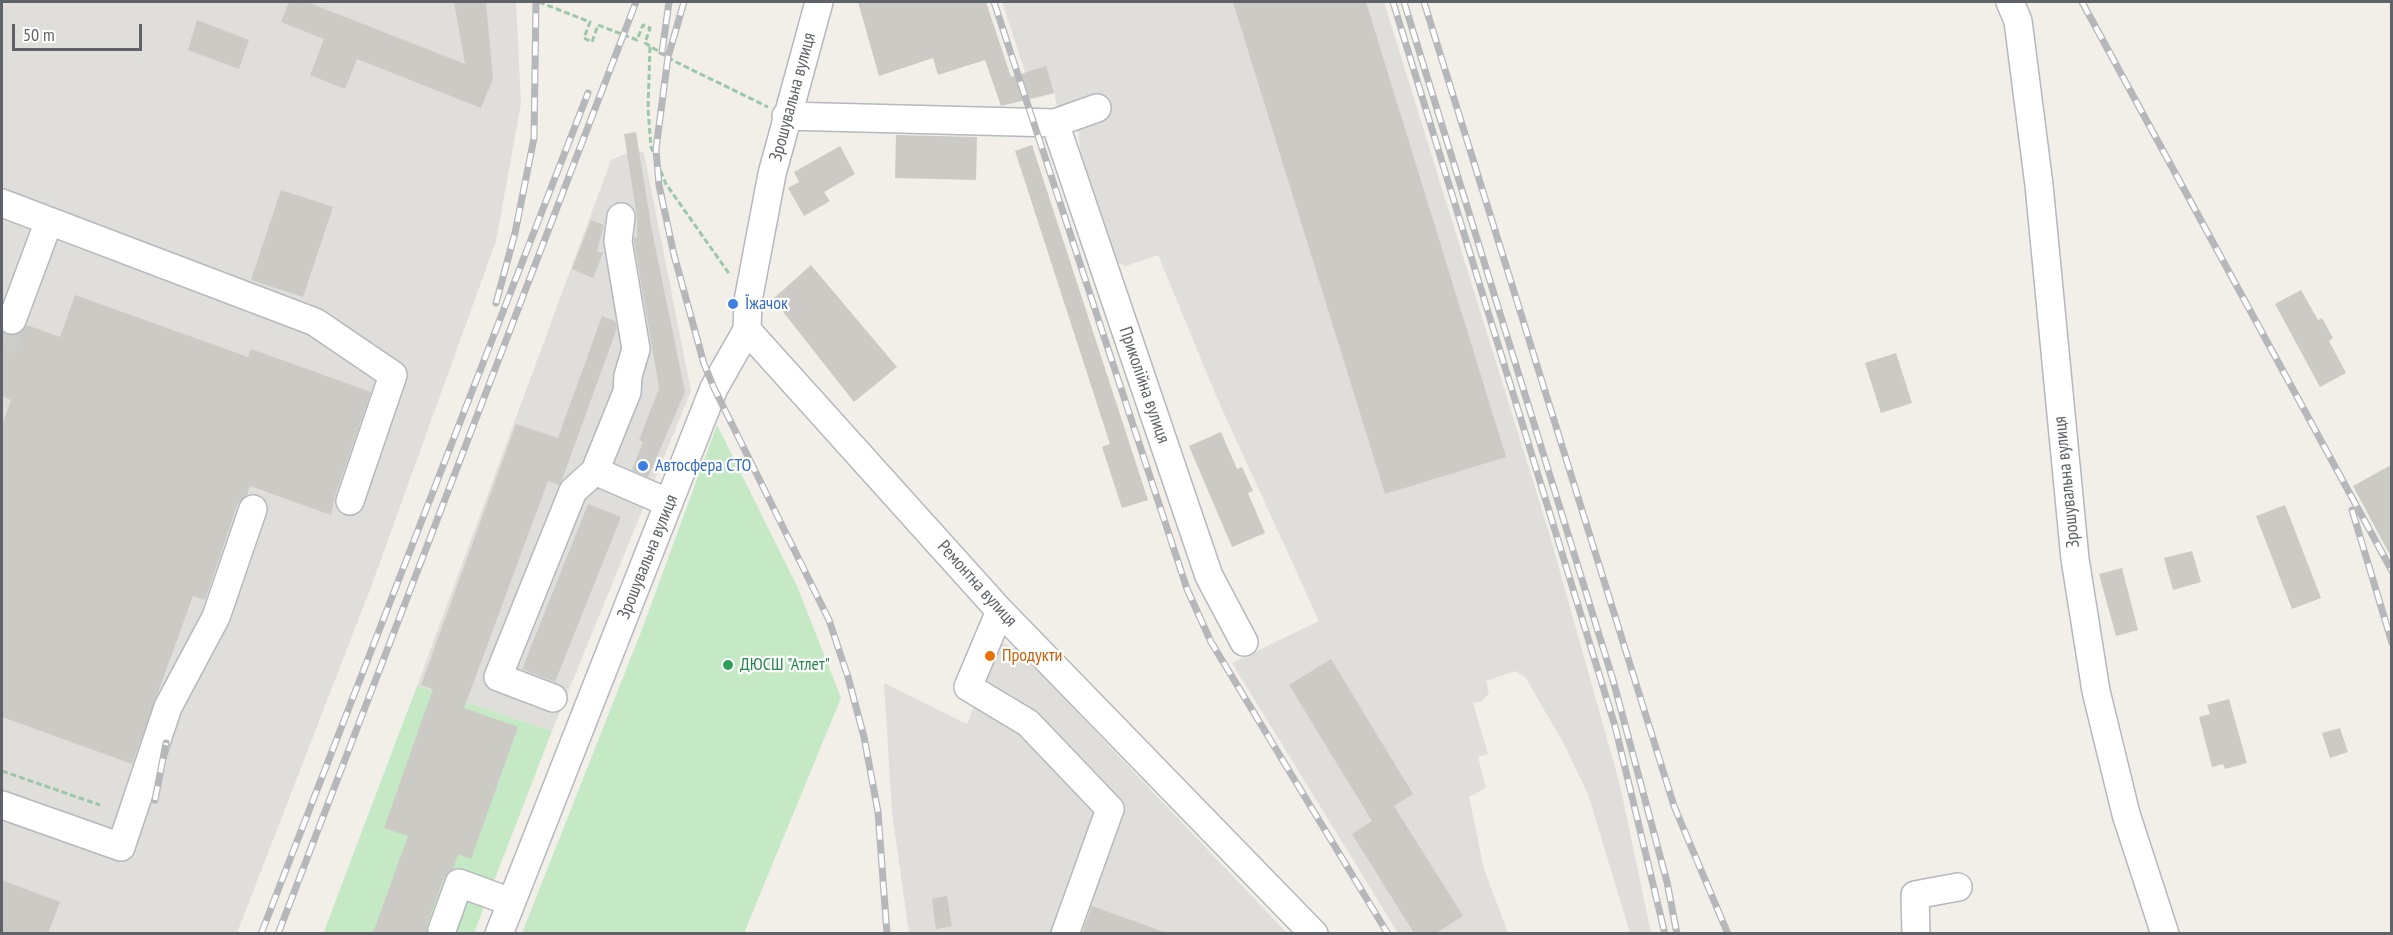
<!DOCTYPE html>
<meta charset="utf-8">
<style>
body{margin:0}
#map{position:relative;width:2393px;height:935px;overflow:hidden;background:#f1efe8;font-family:"PT Sans Narrow",sans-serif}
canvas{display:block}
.frame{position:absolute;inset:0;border:3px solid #5f6368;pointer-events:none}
.scale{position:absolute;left:12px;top:24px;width:130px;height:27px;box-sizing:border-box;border:3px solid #5f6368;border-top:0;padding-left:8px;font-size:18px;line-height:21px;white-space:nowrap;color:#5f6368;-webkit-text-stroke:4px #fff;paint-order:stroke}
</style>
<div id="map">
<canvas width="2393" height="935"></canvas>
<div class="frame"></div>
<div class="scale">50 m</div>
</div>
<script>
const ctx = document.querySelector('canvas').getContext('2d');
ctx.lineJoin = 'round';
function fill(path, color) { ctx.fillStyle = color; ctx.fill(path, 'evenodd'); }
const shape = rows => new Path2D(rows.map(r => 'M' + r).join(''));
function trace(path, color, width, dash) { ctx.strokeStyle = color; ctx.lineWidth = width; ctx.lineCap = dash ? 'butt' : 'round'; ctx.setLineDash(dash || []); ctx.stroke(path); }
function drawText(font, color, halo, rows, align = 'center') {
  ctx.font = font + ' "PT Sans Narrow",sans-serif'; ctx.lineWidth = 4.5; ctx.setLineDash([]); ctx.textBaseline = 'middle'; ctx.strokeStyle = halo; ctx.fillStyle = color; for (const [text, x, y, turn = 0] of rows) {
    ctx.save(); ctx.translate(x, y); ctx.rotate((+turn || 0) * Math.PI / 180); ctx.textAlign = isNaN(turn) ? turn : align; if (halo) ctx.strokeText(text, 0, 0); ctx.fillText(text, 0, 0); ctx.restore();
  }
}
fill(shape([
 [2,2,516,2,521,103,496,241,371,587,237,933,2,934],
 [1002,2,1384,2,1550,536,1620,785,1651,933,1630,933,1588,794,1563,742,1525,677,1515,671,1486,681,1489,693,1482,701,1473,703,1488,754,1478,757,1486,788,1469,797,1484,869,1508,933,1398,933,1232,663,1319,621,1217,398,1158,255,1126,266,1114,262,1083,173,1078,130,1059,113,1054,93,1034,99],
 [636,149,644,153,691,391,552,731,417,686,611,160],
 [999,642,1017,649,1287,933,909,933,892,812,884,683,967,724]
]), '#e0deda');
fill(shape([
 [717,425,797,586,841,698,744,933,522,933,641,632],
 [417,686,552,731,474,933,323,934]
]), '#c5e8c5');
fill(shape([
 [289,2,307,2,465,64,454,2,486,2,493,79,481,108,357,59,345,89,310,75,324,39,281,22],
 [858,2,986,2,1011,77,1046,66,1054,93,1001,106,985,60,938,75,933,58,879,76],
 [1233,2,1366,2,1506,457,1385,494],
 [197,20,249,40,239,69,188,50],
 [636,132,652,231,685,392,648,477,632,470,643,442,639,440,659,388,634,241,634,237,637,238,637,218,624,134],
 [896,135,977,137,976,180,895,178],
 [1032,145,1148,500,1122,508,1102,447,1110,444,1015,151],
 [840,146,855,174,824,192,830,201,804,216,788,188,799,182,794,172],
 [281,190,333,207,303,297,251,280],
 [591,220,604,225,597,251,603,253,593,278,572,269],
 [811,265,897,367,854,402,773,299],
 [2301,290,2318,320,2322,318,2333,338,2329,341,2346,373,2320,387,2275,304],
 [75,295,248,357,251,349,371,392,335,496,331,515,250,486,247,495,238,503,205,600,193,596,132,764,2,717,2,425,11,400,2,396,2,331,15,335,27,325,60,337],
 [602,316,615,321,617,328,562,480,559,485,548,481,464,708,518,727,471,859,458,854,453,869,444,877,427,925,427,933,373,933,408,836,384,828,433,689,421,685,516,424,558,438],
 [1896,353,1912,403,1881,413,1865,363],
 [1221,432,1237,469,1242,467,1253,491,1248,493,1265,533,1232,547,1189,446],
 [2391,465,2391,557,2353,486],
 [588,504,621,517,555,682,522,669],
 [2285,505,2321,598,2292,609,2256,516],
 [2192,551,2201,582,2173,590,2164,558],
 [2122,568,2138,630,2116,636,2099,574],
 [1331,659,1413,794,1394,806,1463,916,1436,933,1414,933,1352,834,1372,821,1289,685],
 [2229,699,2247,763,2225,769,2223,764,2212,767,2199,717,2210,714,2207,705],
 [2340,728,2348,752,2330,758,2322,733],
 [2,880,60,902,48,933,2,933],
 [947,896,952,926,936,929,932,899],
 [1092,906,1164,932,1164,933,1082,933]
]), '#cccac5');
trace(shape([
 [2,350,12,320]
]), '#ccccc8', 27, [27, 14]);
const minor = shape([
 [2010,2,2018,21,2039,185,2075,559,2096,691,2126,814,2165,934],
 [786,116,1055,123,1097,108],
 [1055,123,1209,576,1244,642],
 [2,203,315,322,393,375,350,501],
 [621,217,618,241,636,349,628,376,627,392,595,471,669,503],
 [12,320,49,221],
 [747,330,1000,611,1314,934],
 [1000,611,968,687,1028,723,1110,809,1065,934],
 [553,698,498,677,573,491,595,471],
 [2,805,121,847,168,707,216,617,253,509],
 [442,930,459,883,511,902],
 [499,934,714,388,747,330,748,301,772,174,819,2],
 [1916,934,1915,895,1958,887]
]);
trace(minor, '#b5b8bc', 30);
trace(shape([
 [539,2,590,22,584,38,592,42,598,25,637,40,643,25,650,28,645,43,674,61,768,107],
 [650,47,648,109,651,147,666,184,730,275],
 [2,771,100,805]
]), '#9cc7a9', 3, [6, 3]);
trace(minor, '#fff', 27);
const rail = shape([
 [684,2,668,57,656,149,659,185,674,255,704,364,714,388,829,620,848,677,864,737,878,812,887,934],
 [994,2,1187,589,1211,642,1388,934],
 [1393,2,1615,726,1665,934],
 [1404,2,1613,680,1667,882,1677,934],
 [1424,2,1674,806,1728,934],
 [2082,2,2392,571],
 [662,52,669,2],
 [496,303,515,233,534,138,536,2],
 [2352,510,2392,643],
 [155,800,166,743],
 [261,934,588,93],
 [278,934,636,2]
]);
trace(rail, '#b6b7b8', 7);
trace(rail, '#fff', 4.5, [14]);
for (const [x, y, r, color] of [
 [733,304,6,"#3f7fe0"],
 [643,466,6,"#3f7fe0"],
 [990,656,6,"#e8710a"],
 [728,665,6,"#2e9e5b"]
]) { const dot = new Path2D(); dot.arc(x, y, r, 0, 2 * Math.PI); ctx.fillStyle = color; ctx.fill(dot); trace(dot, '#fff', 2); }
drawText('18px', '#5f6368', '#fff', [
 ["Зрошувальна вулиця",793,97,-75],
 ["Приколійна вулиця",1144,385,71],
 ["Зрошувальна вулиця",2067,482,-96],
 ["Зрошувальна вулиця",648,557,-68],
 ["Ремонтна вулиця",977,584,48]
]);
drawText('18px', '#366cbe', '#fff', [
 ["Їжачок",745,304],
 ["Автосфера СТО",655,466]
], 'left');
drawText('18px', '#c56008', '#fff', [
 ["Продукти",1002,656]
], 'left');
drawText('18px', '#27864d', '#fff', [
 ["ДЮСШ \"Атлет\"",740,665]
], 'left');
</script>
